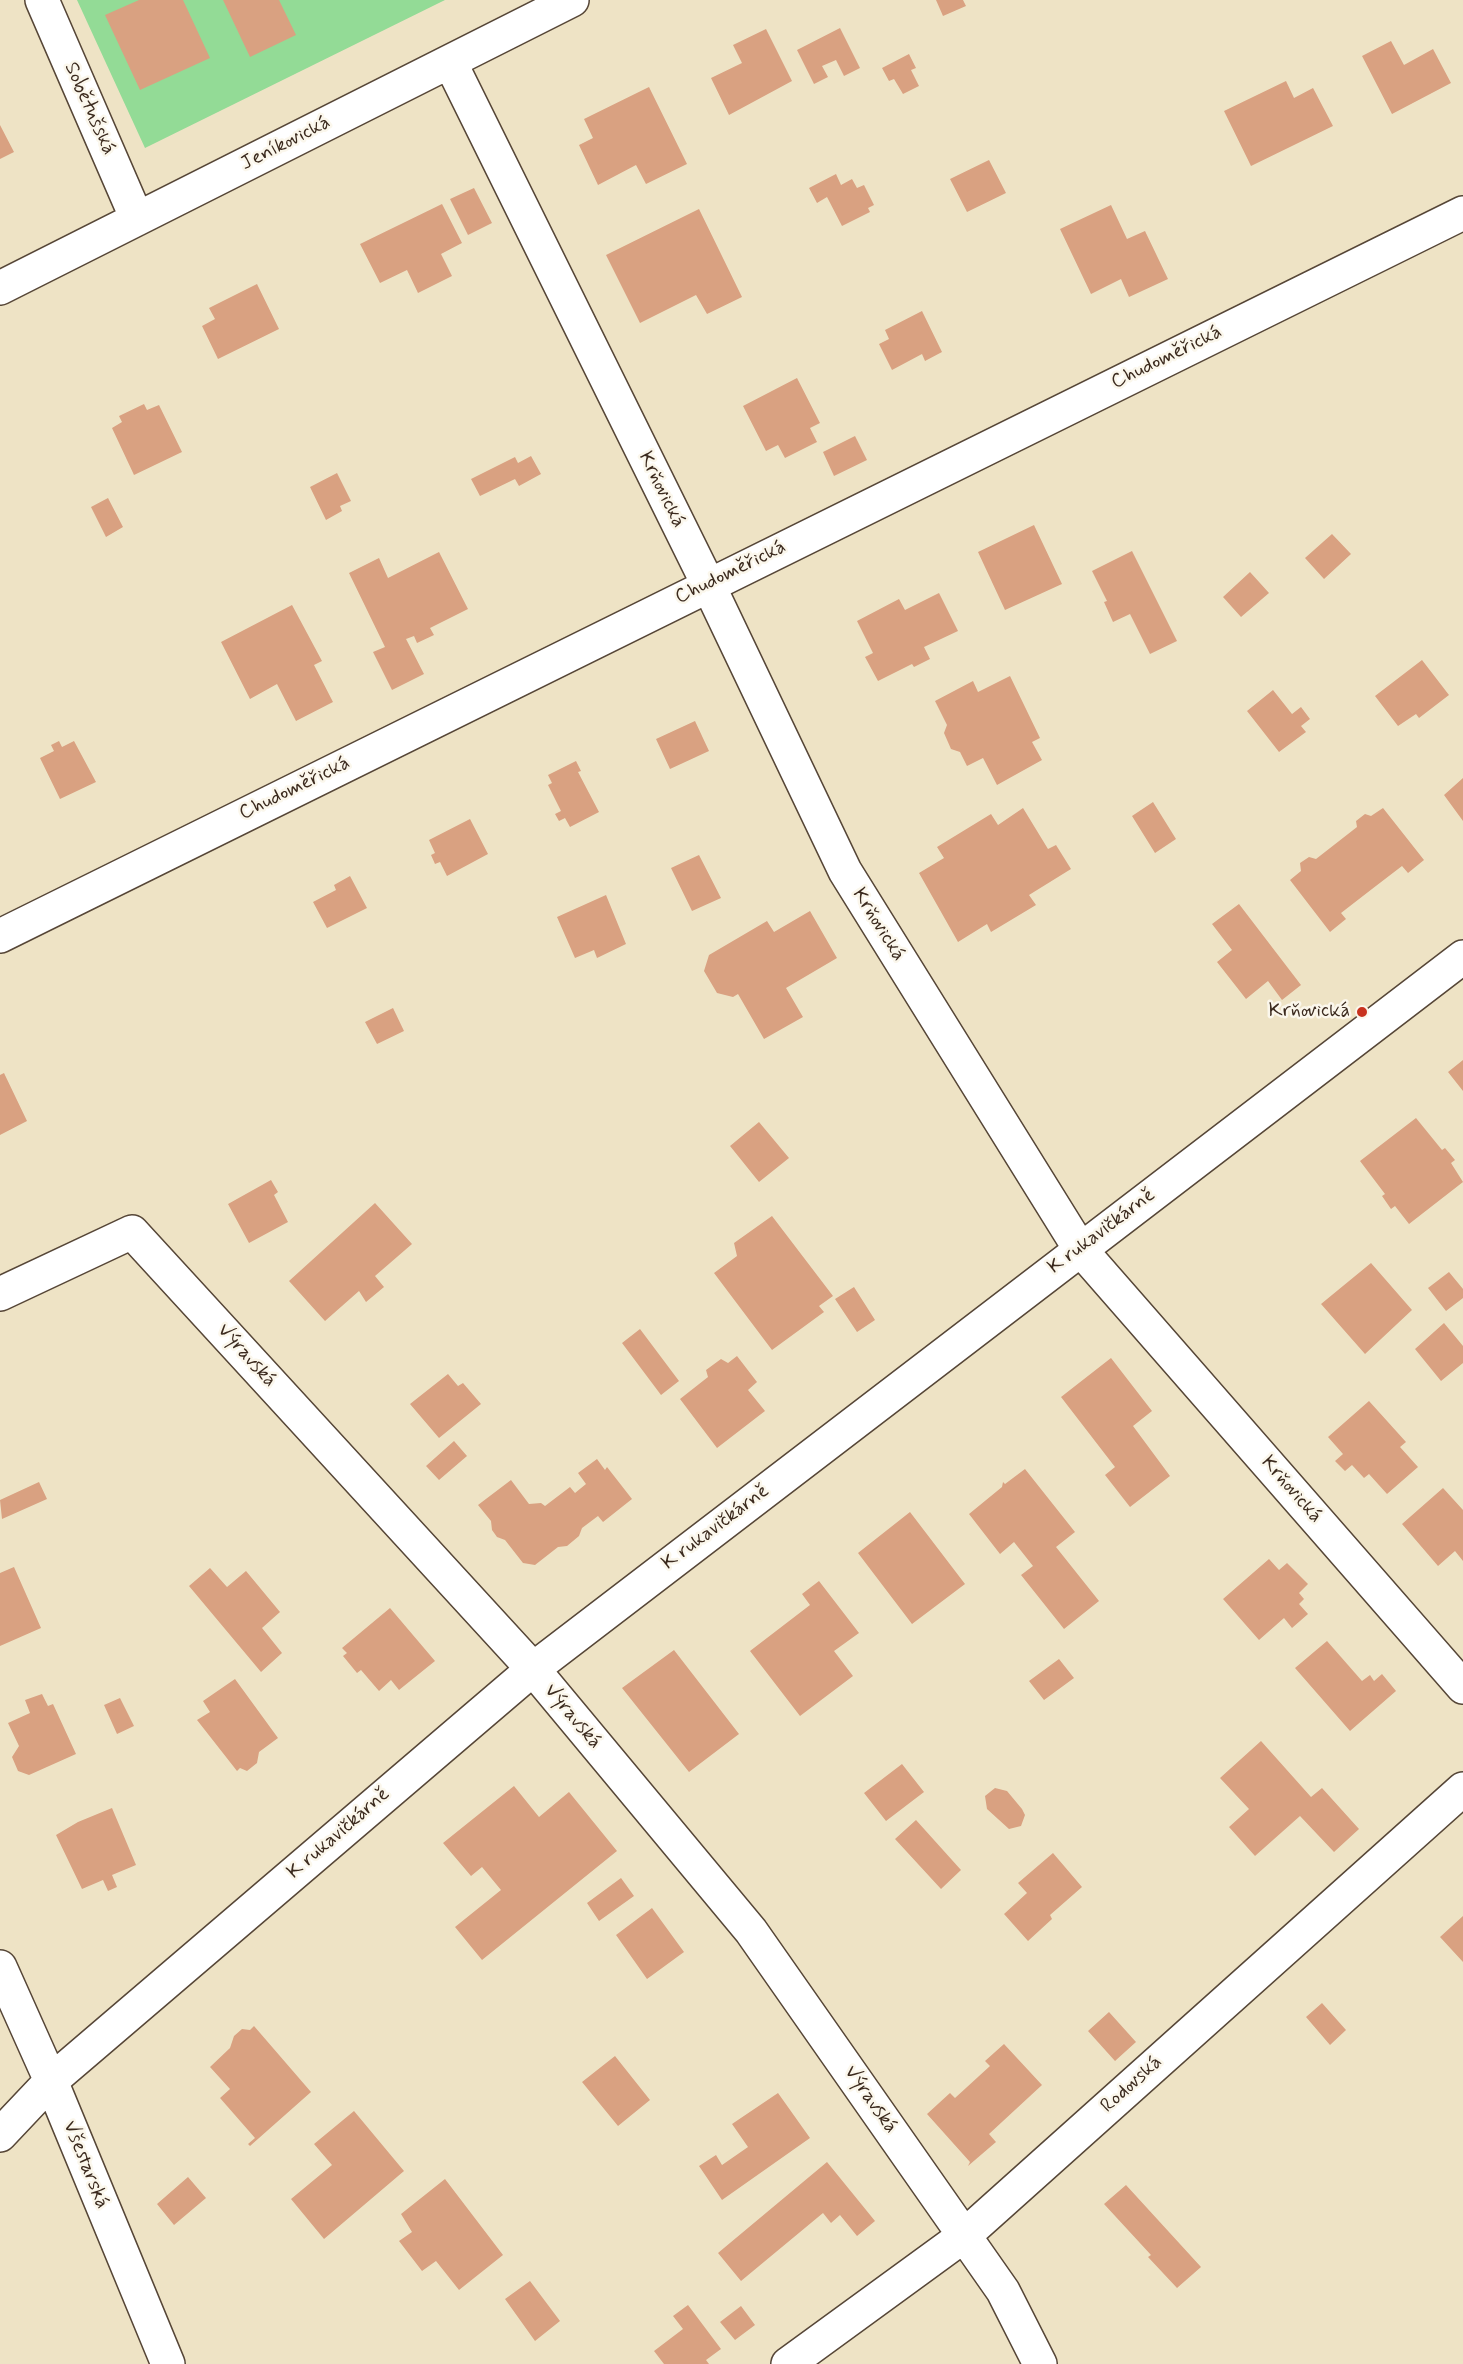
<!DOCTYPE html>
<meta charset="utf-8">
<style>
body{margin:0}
canvas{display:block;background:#eee3c5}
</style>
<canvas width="1463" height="2364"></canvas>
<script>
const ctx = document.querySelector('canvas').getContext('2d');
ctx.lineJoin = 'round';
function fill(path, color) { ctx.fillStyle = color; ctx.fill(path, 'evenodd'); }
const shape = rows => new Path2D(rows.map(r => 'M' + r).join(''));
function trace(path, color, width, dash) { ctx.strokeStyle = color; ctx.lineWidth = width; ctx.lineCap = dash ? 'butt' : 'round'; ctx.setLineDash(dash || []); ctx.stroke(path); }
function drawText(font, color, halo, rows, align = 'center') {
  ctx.font = font + ' Mynerve,sans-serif'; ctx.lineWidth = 5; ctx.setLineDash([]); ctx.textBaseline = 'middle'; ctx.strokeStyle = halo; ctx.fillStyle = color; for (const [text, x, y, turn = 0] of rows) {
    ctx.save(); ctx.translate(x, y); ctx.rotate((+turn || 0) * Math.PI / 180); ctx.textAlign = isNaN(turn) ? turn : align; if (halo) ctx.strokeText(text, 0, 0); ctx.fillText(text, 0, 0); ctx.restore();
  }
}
fill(shape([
 [77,0,445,0,145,148]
]), '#93db96');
fill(shape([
 [139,0,183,0,210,58,140,90,105,15],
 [223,0,279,0,296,35,250,57],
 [936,0,963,0,966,6,943,16],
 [840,28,860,68,844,76,836,60,822,66,828,77,814,84,797,50],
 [766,29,792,81,729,115,711,78,742,63,733,45],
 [1391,41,1404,65,1433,49,1451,83,1392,114,1362,56],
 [909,54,916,68,911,70,919,86,903,94,894,79,889,81,882,68],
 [1286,81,1294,98,1313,88,1333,126,1251,166,1224,111],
 [649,87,687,164,646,184,636,165,598,185,579,145,593,138,584,119],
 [0,125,14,152,0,159],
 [989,160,1006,193,967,212,950,179],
 [836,174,841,185,852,179,857,188,864,185,874,205,868,208,870,212,842,226,827,197,817,203,809,188],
 [474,188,492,223,468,235,450,199],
 [442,204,462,243,441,254,452,276,418,293,407,270,380,283,360,244],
 [1111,205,1127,239,1145,231,1168,279,1129,297,1121,279,1091,294,1060,229],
 [699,209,742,297,707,314,696,295,640,323,606,255],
 [257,284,279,329,218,359,202,326,215,319,209,308],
 [922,311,942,352,925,361,922,354,892,370,879,344,889,339,885,330],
 [797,378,820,423,810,428,817,442,785,458,778,445,766,451,743,406],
 [144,404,147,410,159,405,182,452,134,475,112,428,122,422,119,416],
 [855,436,867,460,834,476,823,452],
 [531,456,541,474,519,486,515,479,480,496,471,479,515,457,518,463],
 [337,473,351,501,340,506,342,511,326,520,310,487],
 [108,498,123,527,106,537,91,507],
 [1034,525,1062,584,1005,610,978,552],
 [1332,534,1351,554,1324,579,1305,558],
 [1132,551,1177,641,1150,654,1130,614,1113,622,1104,602,1107,601,1092,571],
 [439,552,468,609,430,628,434,635,417,643,414,636,406,639,424,674,392,690,373,652,385,647,349,573,379,558,388,578],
 [1250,572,1269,593,1241,617,1223,597],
 [939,593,958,631,924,647,930,659,914,667,912,664,878,681,865,657,873,653,857,621,899,599,905,610],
 [292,605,322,661,314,665,333,702,296,721,277,684,250,699,221,642],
 [1422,660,1449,695,1419,718,1416,714,1398,726,1375,696],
 [1010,676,1040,738,1032,742,1042,760,997,785,983,758,967,766,960,752,951,749,944,733,947,725,935,701,973,681,978,692],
 [1273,690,1292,714,1301,707,1310,719,1301,726,1306,732,1279,752,1247,711],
 [695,721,709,751,670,769,656,739],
 [59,741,62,747,74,741,96,782,60,799,40,758,54,751,51,745],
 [576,761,581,771,578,772,599,812,570,827,565,818,559,821,555,814,561,811,548,785,552,783,548,775],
 [1463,778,1463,821,1444,795],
 [1153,802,1176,839,1155,853,1132,816],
 [1023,808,1048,849,1056,845,1071,869,1029,895,1036,905,991,932,987,924,958,942,919,873,944,858,937,847,991,814,998,825],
 [1383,808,1424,860,1408,873,1402,866,1372,889,1341,913,1346,919,1330,932,1290,880,1301,871,1300,863,1309,857,1316,859,1357,827,1356,821,1365,814,1371,816],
 [470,819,488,854,447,876,440,862,435,864,431,855,435,853,429,840],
 [699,855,721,898,692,911,671,868],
 [350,876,367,908,327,928,313,902,336,890,334,885],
 [606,895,626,944,597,958,594,950,575,958,557,917],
 [1239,904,1301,985,1282,1000,1268,981,1246,999,1217,962,1232,950,1212,924],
 [810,911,837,958,786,988,803,1017,764,1039,738,994,733,997,717,993,704,971,709,955,767,921,774,932],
 [393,1008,404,1031,377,1044,365,1022],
 [1463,1060,1463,1091,1448,1072],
 [4,1073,27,1121,0,1135,0,1075],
 [1416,1118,1442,1150,1445,1148,1455,1160,1451,1163,1463,1182,1409,1224,1395,1206,1391,1209,1382,1196,1385,1194,1360,1161],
 [759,1122,789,1158,759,1182,730,1146],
 [271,1180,278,1192,274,1195,288,1222,249,1243,228,1204],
 [375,1203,412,1244,375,1276,384,1287,366,1302,359,1291,325,1321,289,1281],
 [772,1216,833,1296,819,1306,824,1312,772,1350,714,1273,737,1256,734,1243],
 [1371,1263,1412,1310,1365,1354,1321,1304],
 [1449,1272,1463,1289,1463,1298,1446,1311,1428,1288],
 [854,1287,875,1320,857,1332,835,1299],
 [1444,1323,1463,1346,1463,1363,1441,1381,1415,1349],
 [640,1329,679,1381,661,1395,622,1343],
 [737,1356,757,1382,748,1390,765,1411,717,1448,680,1399,708,1377,706,1370,721,1359,728,1363],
 [1111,1358,1152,1411,1133,1426,1170,1476,1130,1507,1105,1475,1115,1467,1061,1397],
 [448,1374,458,1386,463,1383,481,1404,439,1438,410,1404],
 [1369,1401,1406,1442,1400,1447,1418,1467,1387,1494,1369,1474,1364,1478,1352,1465,1345,1471,1335,1461,1343,1454,1328,1437],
 [454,1441,467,1456,439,1480,426,1466],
 [597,1459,605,1470,607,1467,632,1499,603,1522,598,1516,582,1528,579,1536,567,1546,558,1547,535,1565,523,1563,505,1540,497,1537,492,1530,491,1521,478,1505,511,1480,529,1504,541,1503,545,1506,570,1487,575,1493,586,1484,578,1473],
 [1025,1469,1075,1532,1056,1547,1099,1601,1064,1629,1021,1575,1033,1566,1014,1542,1000,1554,969,1514,1002,1487,1003,1482,1005,1484],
 [39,1482,47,1499,2,1519,0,1500],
 [1443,1488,1463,1510,1463,1561,1455,1551,1438,1566,1402,1524],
 [910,1512,965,1584,912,1624,858,1553],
 [1269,1559,1279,1570,1287,1563,1308,1584,1299,1593,1304,1599,1299,1604,1308,1614,1292,1628,1284,1618,1259,1640,1223,1599],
 [14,1567,41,1628,0,1646,0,1573],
 [210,1568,227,1587,246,1571,280,1612,262,1628,282,1653,261,1672,189,1586],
 [819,1581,859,1633,834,1651,853,1676,800,1716,750,1651,810,1605,802,1594],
 [390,1608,435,1661,399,1690,391,1680,379,1691,361,1670,357,1673,343,1656,347,1653,342,1648],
 [1327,1641,1362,1681,1370,1675,1374,1681,1382,1674,1396,1691,1350,1731,1295,1668],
 [674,1650,739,1734,689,1772,622,1688],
 [1059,1659,1074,1678,1044,1700,1029,1681],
 [235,1679,278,1738,259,1752,257,1763,247,1771,240,1768,237,1771,197,1720,210,1712,203,1701],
 [42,1694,48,1706,53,1704,76,1754,29,1775,18,1771,12,1757,19,1746,8,1723,30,1713,25,1700],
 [120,1698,134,1726,117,1734,104,1705],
 [1261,1741,1311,1797,1322,1788,1359,1829,1334,1852,1300,1816,1255,1856,1229,1827,1249,1809,1220,1778],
 [902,1764,924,1792,886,1821,864,1793],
 [514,1786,539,1817,569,1792,617,1851,482,1960,455,1927,501,1890,482,1867,471,1876,443,1843],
 [995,1788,1007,1791,1022,1809,1025,1815,1021,1826,1009,1829,987,1809,985,1796],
 [112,1808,136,1865,112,1875,117,1887,108,1891,103,1880,82,1889,56,1835,78,1822],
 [916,1820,961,1870,941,1889,895,1839],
 [1053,1853,1082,1887,1050,1915,1052,1919,1028,1941,1004,1914,1027,1893,1018,1883],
 [621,1878,634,1896,599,1921,587,1903],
 [652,1908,684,1952,647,1979,616,1935],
 [1463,1916,1463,1962,1440,1937],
 [1322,2003,1346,2030,1330,2045,1306,2017],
 [1109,2012,1136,2042,1115,2061,1088,2031],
 [254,2026,311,2092,250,2146,248,2144,255,2138,220,2098,230,2089,210,2067,230,2048,234,2036,242,2029,250,2030],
 [1004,2044,1042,2085,989,2134,996,2142,968,2166,970,2162,927,2114,950,2093,955,2098,990,2066,985,2061],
 [615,2056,650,2100,618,2126,582,2082],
 [778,2093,810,2138,722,2200,699,2166,716,2155,722,2165,748,2147,732,2124],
 [354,2111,404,2171,324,2239,291,2199,332,2165,314,2144],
 [827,2162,875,2221,857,2236,840,2215,831,2223,823,2213,741,2281,718,2253],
 [188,2177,206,2198,174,2225,157,2204],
 [445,2179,503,2255,459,2290,436,2261,422,2271,399,2241,412,2232,401,2214],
 [1126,2185,1201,2267,1177,2288,1148,2257,1151,2255,1104,2204],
 [530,2281,560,2321,535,2341,505,2299],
 [688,2305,721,2349,706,2360,709,2364,664,2364,654,2351,683,2329,673,2316],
 [741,2306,755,2325,735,2340,720,2322]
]), '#d9a181');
const minor = shape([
 [42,0,137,219],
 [450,62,708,584,845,871,1080,1249,1463,1687],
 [0,288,572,0],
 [0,936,1463,213],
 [0,1294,132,1232,533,1669,751,1931,1003,2291,1040,2364],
 [0,1967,51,2081,168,2364],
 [0,2135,51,2081,533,1669,1463,957],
 [788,2364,965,2235,1463,1789]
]);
trace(minor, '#564637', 36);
trace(minor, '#fff', 33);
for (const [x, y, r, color] of [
 [1362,1012,6,"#c8321e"]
]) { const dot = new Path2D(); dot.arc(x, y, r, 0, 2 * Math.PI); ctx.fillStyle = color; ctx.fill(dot); trace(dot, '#fbf7ec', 2); }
drawText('20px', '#3b2a1e', '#fbf7ec', [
 ["Sobětušská",89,109,66],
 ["Jeníkovická",286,144,-27],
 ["Chudoměřická",1167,358,-26],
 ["Krňovická",661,490,64],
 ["Chudoměřická",731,573,-26],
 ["Chudoměřická",295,789,-26],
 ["Krňovická",878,925,58],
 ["K rukavičkárně",1102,1232,-37],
 ["Výravská",246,1356,48],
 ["Krňovická",1291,1490,49],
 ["K rukavičkárně",716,1528,-37],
 ["Výravská",572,1717,50],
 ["K rukavičkárně",339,1834,-41],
 ["Rodovská",1132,2085,-42],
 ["Výravská",870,2100,55],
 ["Všestarská",85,2165,68]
]);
drawText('20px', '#3b2a1e', '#fbf7ec', [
 ["Krňovická",1350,1012]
], 'right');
</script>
